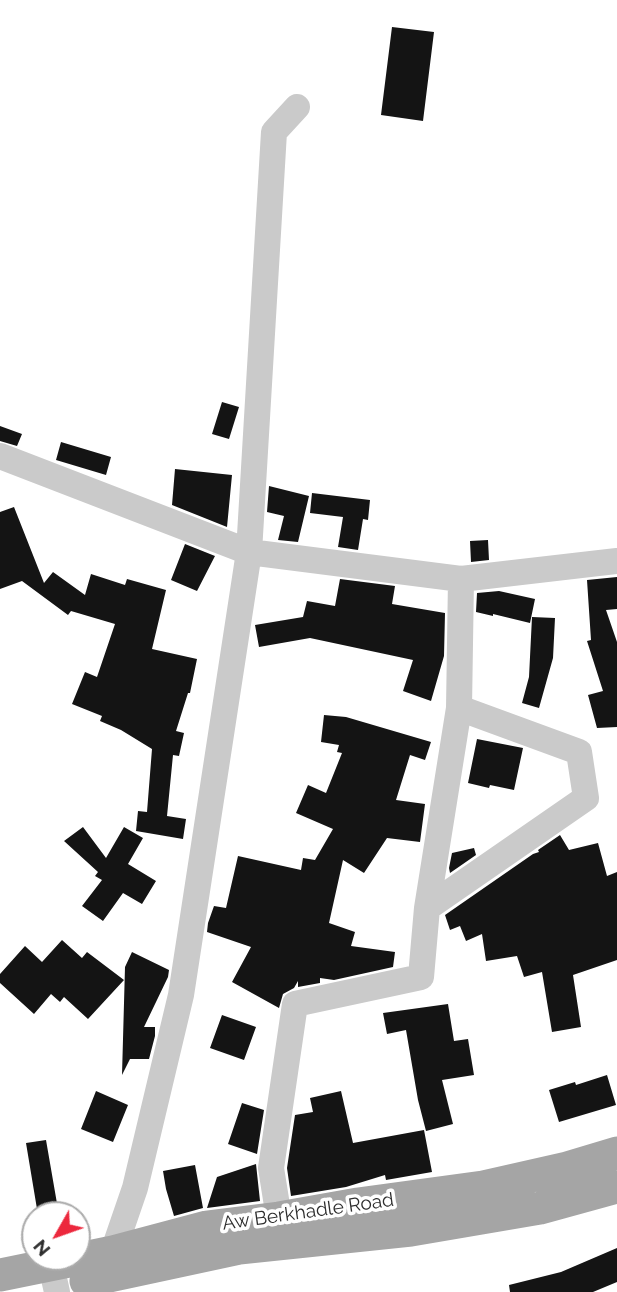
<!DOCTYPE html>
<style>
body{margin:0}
#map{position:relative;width:617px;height:1292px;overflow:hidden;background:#fff;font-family:Raleway,sans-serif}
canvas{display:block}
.north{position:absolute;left:21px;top:1201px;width:70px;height:70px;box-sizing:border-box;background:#fff;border:2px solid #ababab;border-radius:50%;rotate:230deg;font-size:19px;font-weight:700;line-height:28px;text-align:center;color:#2d2d2d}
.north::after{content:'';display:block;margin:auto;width:24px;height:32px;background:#ec283d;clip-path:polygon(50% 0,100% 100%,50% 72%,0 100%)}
</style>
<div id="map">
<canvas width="617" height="1292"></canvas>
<div class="north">N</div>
</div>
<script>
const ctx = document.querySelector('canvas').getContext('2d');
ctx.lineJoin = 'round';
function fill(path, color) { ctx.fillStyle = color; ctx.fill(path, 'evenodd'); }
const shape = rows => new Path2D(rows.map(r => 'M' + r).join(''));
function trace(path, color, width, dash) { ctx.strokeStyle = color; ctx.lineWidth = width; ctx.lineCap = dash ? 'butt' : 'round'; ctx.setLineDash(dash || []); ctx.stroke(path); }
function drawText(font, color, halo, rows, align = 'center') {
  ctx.font = font + ' Raleway,sans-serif'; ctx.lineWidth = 7; ctx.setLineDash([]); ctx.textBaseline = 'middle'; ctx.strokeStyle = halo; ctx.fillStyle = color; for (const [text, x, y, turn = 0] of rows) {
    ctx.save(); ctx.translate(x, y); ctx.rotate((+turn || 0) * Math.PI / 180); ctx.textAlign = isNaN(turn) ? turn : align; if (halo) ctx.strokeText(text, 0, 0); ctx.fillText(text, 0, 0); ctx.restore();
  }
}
fill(shape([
 [392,27,434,32,423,121,381,115],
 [222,402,239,407,229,439,212,434],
 [0,426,22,434,17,446,0,441],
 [61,442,111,457,106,475,56,460],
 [175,469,232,475,227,527,172,505],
 [269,486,309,496,298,542,278,540,284,516,267,512],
 [312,493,370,500,368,520,363,519,358,550,338,547,343,517,310,513],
 [14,507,44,583,53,572,85,595,91,574,125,585,127,579,166,590,152,649,197,659,190,693,188,693,176,731,184,733,179,756,173,755,167,816,186,819,183,839,136,831,138,811,147,812,152,749,121,730,100,721,102,716,72,704,85,672,97,677,115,624,71,611,68,615,22,581,0,589,0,512],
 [488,540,489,560,471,562,470,541],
 [185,544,215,556,197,591,171,580],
 [617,577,617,609,606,610,617,642,617,727,597,728,588,695,603,691,587,641,591,640,587,580],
 [340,579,395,586,392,604,445,613,444,656,431,701,403,691,413,660,310,638,259,647,255,625,303,617,307,601,335,606],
 [499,591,535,599,530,623,493,614,493,616,476,612,477,593],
 [532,617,555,618,553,658,539,708,522,703,529,677],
 [324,715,346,717,431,742,425,760,410,755,396,800,425,804,420,842,387,838,364,873,343,860,329,923,355,932,351,946,395,952,393,967,334,980,320,978,320,983,298,987,298,981,294,988,283,994,279,1008,232,982,251,947,207,932,208,923,214,906,226,908,238,856,301,870,303,858,315,860,333,829,296,813,308,785,326,793,342,753,337,752,339,745,321,742],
 [477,739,523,748,514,790,490,785,489,788,468,783],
 [83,827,106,858,124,827,143,838,128,864,156,881,142,904,123,893,103,921,82,906,102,880,95,876,98,872,64,841],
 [560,835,569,850,598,843,607,876,617,872,617,960,573,975,581,1027,552,1032,542,972,524,977,517,956,486,961,482,934,466,941,460,926,450,930,445,915,533,854,539,852,538,850],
 [474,848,476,855,450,873,449,868,452,853],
 [62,940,82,958,87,952,124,980,88,1019,64,997,60,1002,51,994,34,1014,0,983,0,974,25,946,42,962],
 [132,952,169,970,168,977,144,1027,155,1027,155,1036,149,1059,130,1059,122,1075,125,967],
 [448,1004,454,1041,468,1039,474,1075,442,1080,453,1124,426,1131,418,1100,406,1030,387,1034,383,1013],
 [222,1015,256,1027,244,1060,210,1048],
 [607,1075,616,1105,559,1122,549,1090,575,1082,576,1085],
 [96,1091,128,1105,113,1142,81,1129],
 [341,1091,353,1143,424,1130,432,1172,386,1180,385,1175,346,1187,291,1196,287,1168,295,1115,313,1112,310,1098],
 [242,1103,264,1110,257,1154,228,1144],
 [46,1140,59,1215,38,1215,26,1143],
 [256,1164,260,1201,207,1208,217,1177],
 [195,1165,203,1208,174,1216,166,1189,163,1171],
 [617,1248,617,1282,593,1292,510,1292,509,1285,561,1272]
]), '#141414');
trace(shape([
 [0,456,249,552,461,579,617,561],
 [427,908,586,798,579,752,459,708],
 [279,1218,271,1168,295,1004,421,977,427,908,459,708,461,579],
 [51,1265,57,1292],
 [115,1266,113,1252,135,1188,181,995,249,552,274,132,297,107]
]), '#cacaca', 26);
trace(shape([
 [0,1275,113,1252,207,1227,279,1218,358,1204,483,1187,567,1168,617,1153],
 [86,1281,239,1248,411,1230,540,1208,617,1187]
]), '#a5a5a5', 33);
drawText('19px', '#2d2d2d', '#fff', [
 ["Aw Berkhadle Road",308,1212,-8]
]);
</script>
